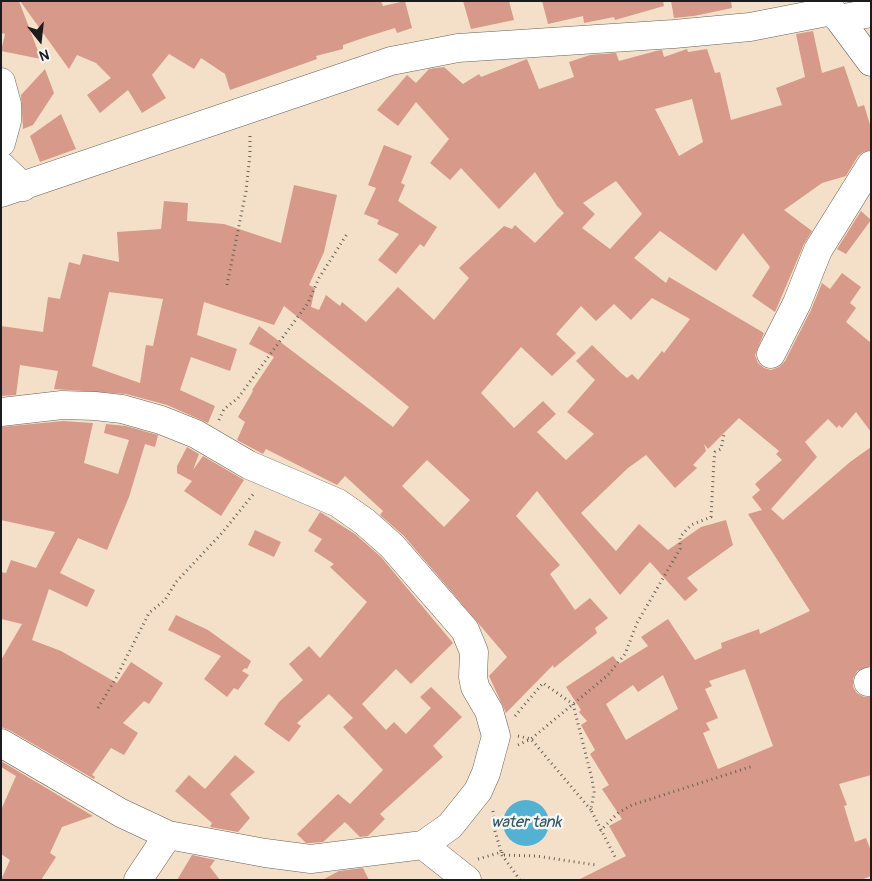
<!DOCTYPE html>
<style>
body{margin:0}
#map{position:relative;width:872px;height:881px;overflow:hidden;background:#f4e0c8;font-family:Pangolin,sans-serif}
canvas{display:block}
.frame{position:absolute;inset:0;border:2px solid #1c1c1c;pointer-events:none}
.north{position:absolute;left:15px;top:15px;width:50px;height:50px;-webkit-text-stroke:4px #f6f6f2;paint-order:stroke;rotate:164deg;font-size:14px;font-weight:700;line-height:20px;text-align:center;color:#1c1c1c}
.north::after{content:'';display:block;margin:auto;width:18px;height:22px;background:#1c1c1c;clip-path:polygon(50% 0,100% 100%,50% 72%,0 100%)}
</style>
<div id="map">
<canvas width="872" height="881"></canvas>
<div class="frame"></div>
<div class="north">N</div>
</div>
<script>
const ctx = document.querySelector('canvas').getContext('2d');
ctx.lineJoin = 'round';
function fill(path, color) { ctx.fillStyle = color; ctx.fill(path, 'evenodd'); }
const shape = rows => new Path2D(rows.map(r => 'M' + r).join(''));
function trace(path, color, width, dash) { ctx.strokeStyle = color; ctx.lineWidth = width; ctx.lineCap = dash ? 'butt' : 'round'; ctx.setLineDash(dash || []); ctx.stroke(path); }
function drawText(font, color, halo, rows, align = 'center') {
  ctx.font = font + ' Pangolin,sans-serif'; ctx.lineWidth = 5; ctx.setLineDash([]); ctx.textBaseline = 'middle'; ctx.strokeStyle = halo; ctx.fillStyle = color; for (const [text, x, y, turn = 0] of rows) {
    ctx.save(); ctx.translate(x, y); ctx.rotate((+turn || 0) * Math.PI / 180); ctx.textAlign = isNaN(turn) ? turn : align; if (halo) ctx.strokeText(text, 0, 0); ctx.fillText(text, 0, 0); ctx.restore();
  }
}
fill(shape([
 '503 823a23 23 0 1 1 46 0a23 23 0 1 1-46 0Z'
]), '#54b1d2');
fill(shape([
 [1,1,19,1,41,59,1,51,5,34,1,33],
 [20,1,381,1,383,6,405,1,412,28,397,33,395,28,366,37,343,45,343,49,316,56,317,59,230,90,225,74,201,58,194,69,169,54,152,75,166,98,142,113,128,90,100,113,87,95,111,78,96,63,77,55,69,69],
 [463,1,509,1,514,20,471,29],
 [542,1,663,1,664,6,615,20,614,17,584,23,583,16,548,24],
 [671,1,731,1,732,8,694,16,674,18],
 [813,31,822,73,844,66,858,107,864,105,871,128,871,150,863,152,858,156,846,176,822,183,784,210,812,231,804,244,775,312,752,296,770,267,743,233,716,271,660,231,634,258,666,283,669,277,764,333,755,355,758,363,764,368,771,370,779,367,785,361,811,310,822,283,830,289,842,273,861,287,850,303,856,308,846,322,871,343,871,432,856,412,842,428,839,425,837,428,828,419,805,442,817,457,771,509,783,520,850,462,871,447,871,666,857,671,853,679,853,687,857,693,864,697,871,697,871,775,839,784,847,805,844,806,855,842,866,838,871,851,871,876,861,880,578,880,626,856,609,826,622,819,602,789,609,785,590,754,595,750,581,725,587,721,579,712,581,710,566,687,613,656,619,664,648,646,641,637,668,619,695,660,722,648,721,643,759,629,760,634,810,611,748,514,762,510,752,497,760,490,755,484,782,460,776,454,779,451,739,418,708,449,704,444,706,451,693,465,697,468,675,488,646,455,628,468,581,513,616,551,639,524,668,550,701,527,726,520,733,545,687,578,698,590,685,601,650,562,620,595,537,491,516,516,560,565,550,574,575,610,590,598,608,618,595,628,597,633,554,668,553,665,506,713,489,676,507,657,404,536,380,515,383,511,345,476,337,485,266,449,263,454,237,440,245,422,238,417,253,391,252,390,274,357,249,344,259,326,393,427,409,407,284,306,274,325,204,302,197,335,237,349,230,371,191,357,180,390,215,406,208,423,167,405,126,394,54,389,58,371,20,365,16,395,1,396,1,326,43,332,48,297,60,299,69,262,80,265,83,254,119,262,117,232,161,229,164,201,188,203,187,221,224,224,281,243,294,185,337,195,324,252,309,285,315,288,311,307,319,310,326,295,340,306,342,302,366,322,398,287,434,320,469,278,459,268,504,226,512,229,515,225,535,243,564,213,557,206,535,172,499,209,461,168,450,180,430,163,449,139,416,102,398,126,377,110,407,75,416,83,429,69,444,67,463,84,479,74,481,77,527,59,539,89,574,77,569,62,590,55,616,53,619,61,656,51,662,50,664,57,687,49,688,52,707,49,715,73,720,72,731,120,782,105,776,88,805,77,796,34],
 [692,99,703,142,679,156,655,109],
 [616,181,642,214,610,249,582,228,595,214,583,203],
 [109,292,163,299,153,346,146,345,140,383,92,366],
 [652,298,690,319,664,353,662,351,638,380,632,374,627,378,621,373,592,345,576,361,595,380,567,412,594,434,566,460,537,432,556,414,543,401,514,428,481,393,521,347,552,376,576,353,556,334,581,306,596,321,614,304,631,320],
 [427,460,470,500,444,527,402,486],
 [745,669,773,746,718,769,703,733,710,730,706,723,718,718,705,689,712,686,709,681],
 [663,675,678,709,626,740,606,704,633,685,638,692],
 [45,69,54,93,33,125,23,129,21,95],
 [61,114,76,149,40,162,30,136],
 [384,145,412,156,401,183,405,185,398,201,437,227,424,247,420,244,396,274,378,260,399,234,377,224,379,220,364,214,376,188,368,185],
 [861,211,871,220,846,254,837,249],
 [63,421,93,423,84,463,118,474,129,440,104,433,106,424,126,426,158,435,155,447,145,444,129,497,107,550,78,538,60,573,95,590,87,607,49,589,32,640,61,651,117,683,131,662,163,683,149,704,144,701,123,723,138,733,124,755,111,748,92,775,95,777,94,779,9,730,1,727,1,660,22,624,1,619,1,572,6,573,11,560,36,568,55,532,1,520,1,427],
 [187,447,199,454,193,470,203,456,244,480,221,516,184,491,192,481,177,473,177,466],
 [320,512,355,534,381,557,453,643,411,684,396,669,362,704,386,730,394,722,406,734,431,708,420,697,431,687,462,717,433,746,443,757,380,814,385,819,368,836,360,837,345,822,323,842,311,843,306,843,297,834,338,794,350,804,383,770,343,727,353,718,329,694,297,723,301,726,289,742,264,724,279,702,303,680,289,664,309,646,320,658,367,602,330,567,334,564,314,551,322,539,308,531],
 [255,530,281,542,274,557,248,545],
 [176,615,208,630,251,661,247,669,245,668,242,671,249,675,238,690,234,688,227,697,204,679,221,656,168,630],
 [235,755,255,772,230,794,250,818,238,832,210,827,212,823,175,791,189,775,205,789],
 [1,761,93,816,62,827,50,853,56,857,41,880,1,880,10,860,1,854,1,810,16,776,1,767],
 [192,855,215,860,210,867,220,880,177,880],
 [363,868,369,880,322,880,339,871]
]), '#d79989');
const minor = shape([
 [821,1,839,19,871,62],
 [839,19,871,13],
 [1,82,7,104,7,121,1,143],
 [1,166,23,187],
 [1,193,391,61,458,48,674,34,750,27,832,11],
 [771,354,797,303,818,250,871,165],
 [1,412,62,405,95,406,122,409,161,420,196,434,249,465,338,503,365,522,392,546,465,630,474,652,473,677,475,687,489,711,496,736,486,773,478,791,450,826,423,845],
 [868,682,871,681],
 [1,743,121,813,168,835,265,853,311,859,423,845,467,880],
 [138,880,168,835]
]);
trace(minor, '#686158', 29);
trace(shape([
 [227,285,246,191,250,154,250,133],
 [219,420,224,409,238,398,308,303,319,278,347,234],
 [98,708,116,678,149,613,165,600,176,582,222,533,255,492],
 [515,716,543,683,573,704,592,779,594,792,591,810,615,857],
 [518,736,531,739,591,810],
 [518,745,531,739,608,675,625,654,637,623,680,549,680,537,691,525,711,517,714,460,715,452,721,449,724,434],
 [493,811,495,831,502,855,520,880],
 [600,831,618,813,632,805,753,766],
 [478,859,502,852,502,855,536,856,596,865]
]), '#686158', 3, [1, 4]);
trace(minor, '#fff', 28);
drawText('italic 16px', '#325865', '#f6f6f2', [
 ["water tank",526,823]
]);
</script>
